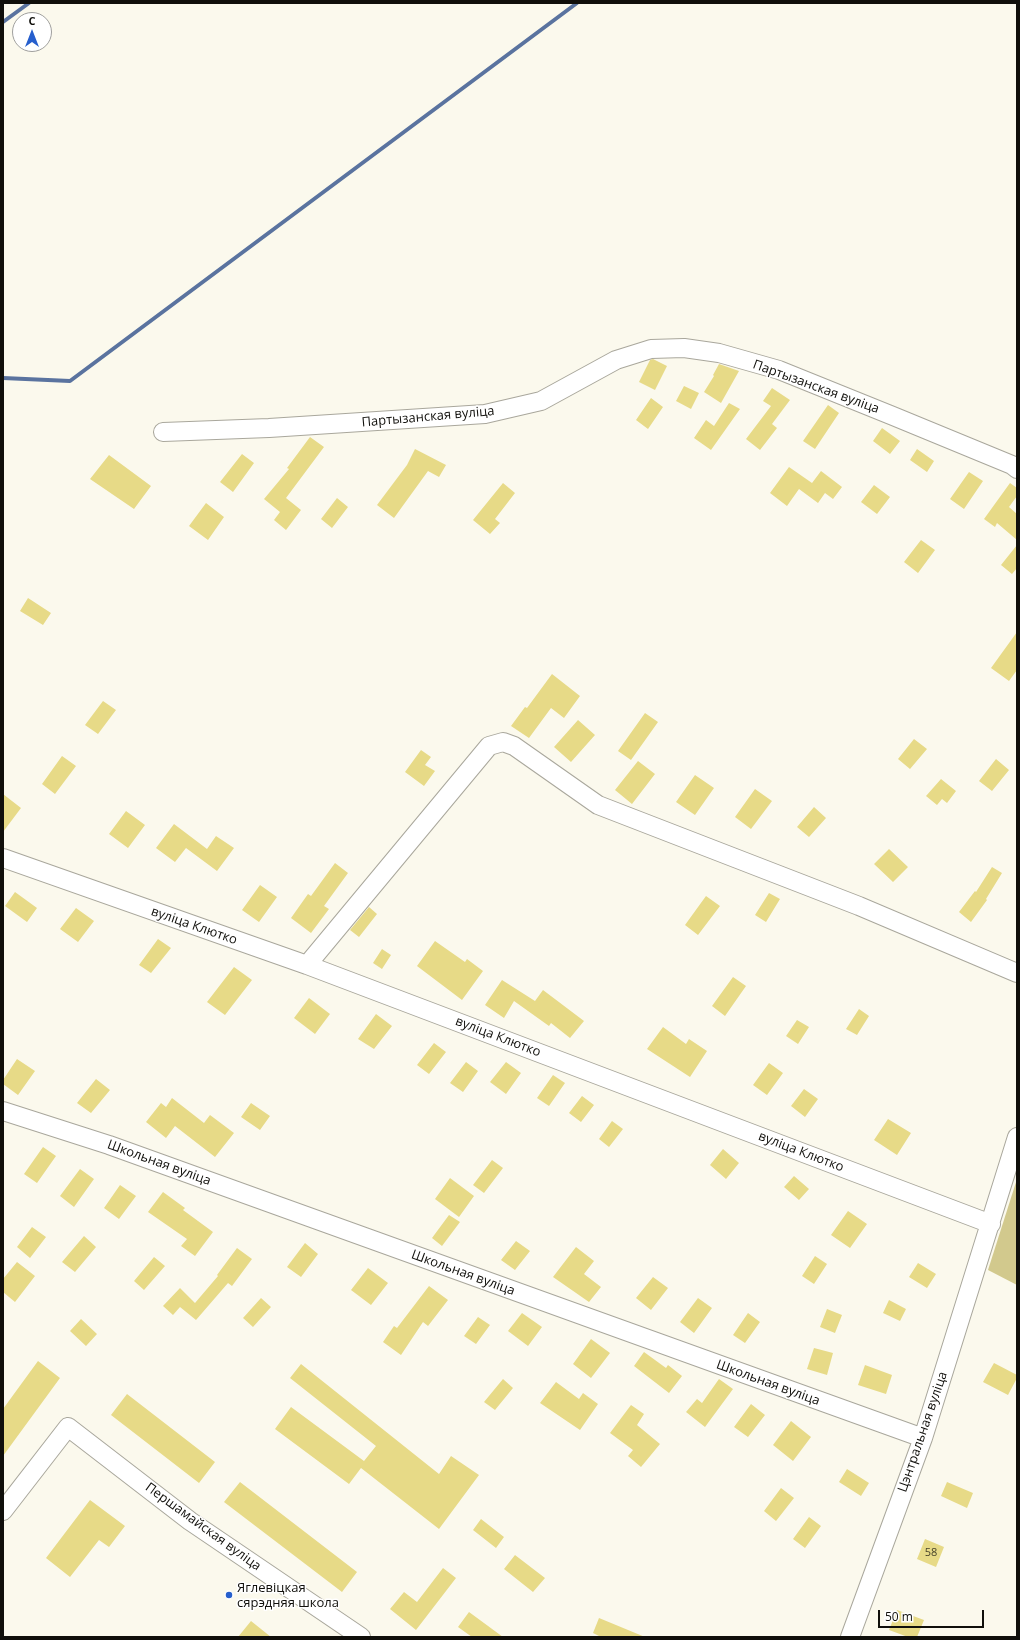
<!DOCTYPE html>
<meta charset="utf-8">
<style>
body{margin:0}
#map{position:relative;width:1020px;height:1640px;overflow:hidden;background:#fbf9ed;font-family:"Open Sans",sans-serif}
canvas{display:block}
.frame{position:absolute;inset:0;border:4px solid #100f0b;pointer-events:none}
.north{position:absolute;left:12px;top:12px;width:40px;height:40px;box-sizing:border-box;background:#fff;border:1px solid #9f9f9d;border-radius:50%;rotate:0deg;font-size:11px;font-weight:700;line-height:16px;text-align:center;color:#100f0b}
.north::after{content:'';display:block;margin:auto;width:14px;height:18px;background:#265fcd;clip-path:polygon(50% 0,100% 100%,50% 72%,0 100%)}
.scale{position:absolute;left:878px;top:1610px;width:106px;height:18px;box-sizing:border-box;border:2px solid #100f0b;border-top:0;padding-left:5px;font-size:12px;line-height:14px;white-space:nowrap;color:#100f0b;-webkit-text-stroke:3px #fff;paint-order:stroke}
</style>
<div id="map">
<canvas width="1020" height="1640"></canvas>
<div class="frame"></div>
<div class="north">С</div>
<div class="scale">50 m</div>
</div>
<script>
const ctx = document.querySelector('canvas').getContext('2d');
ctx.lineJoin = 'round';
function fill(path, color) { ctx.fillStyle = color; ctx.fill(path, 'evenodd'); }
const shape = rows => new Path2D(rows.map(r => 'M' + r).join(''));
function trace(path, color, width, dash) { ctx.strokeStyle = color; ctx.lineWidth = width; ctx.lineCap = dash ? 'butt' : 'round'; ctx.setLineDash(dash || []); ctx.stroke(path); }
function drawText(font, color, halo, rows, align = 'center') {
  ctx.font = font + ' "Open Sans",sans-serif'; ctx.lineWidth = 3; ctx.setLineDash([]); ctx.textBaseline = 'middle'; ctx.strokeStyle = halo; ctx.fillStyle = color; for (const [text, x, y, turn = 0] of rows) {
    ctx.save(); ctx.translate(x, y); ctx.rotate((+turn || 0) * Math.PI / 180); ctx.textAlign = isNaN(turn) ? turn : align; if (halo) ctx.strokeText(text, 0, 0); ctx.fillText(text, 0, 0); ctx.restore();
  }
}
fill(shape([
 [1017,1179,1017,1285,988,1270]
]), '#d2c98d');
trace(shape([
 [3,22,29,3],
 [3,378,70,381,577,3]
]), '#5a739f', 4);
fill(shape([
 [653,359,667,366,655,390,639,382,650,360],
 [719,364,739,371,721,403,704,392,714,376,713,375],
 [684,386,699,393,691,409,676,401],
 [772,388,790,400,772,424,777,428,760,450,746,439,771,406,763,401],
 [651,398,663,407,648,429,636,420],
 [729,403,740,409,711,450,694,438,706,420,714,426],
 [828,405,839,413,815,449,803,441],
 [882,428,900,441,890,454,873,441],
 [310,437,324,447,286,498,301,510,286,530,274,520,280,512,264,499,289,469,287,468],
 [415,449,446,465,439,477,428,471,394,518,377,505,407,465],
 [917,449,934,461,927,472,910,460],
 [242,454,254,463,233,492,220,482],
 [109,455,151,486,134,509,90,479],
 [789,467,812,483,821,471,842,487,833,499,825,493,818,503,799,489,787,506,770,493],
 [969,472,983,481,964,509,950,499],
 [503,483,515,493,495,519,500,523,490,534,473,520],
 [1010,483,1017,488,1017,496,1009,507,1017,514,1017,540,997,523,995,527,984,519],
 [874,485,890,497,877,514,861,502],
 [337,498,348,507,332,528,321,519],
 [206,503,224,517,208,540,189,526],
 [921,540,935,550,918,573,904,562],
 [1017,545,1017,568,1012,574,1001,565],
 [28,598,51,613,43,625,20,611],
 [1017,632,1017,670,1009,681,991,668],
 [552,674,580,696,564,718,551,708,529,738,511,726,525,707,527,708],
 [103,701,116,710,98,734,85,725],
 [645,713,658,722,631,760,618,751],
 [578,720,595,735,571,762,554,747],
 [914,739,927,749,910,769,898,759],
 [421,750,431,757,425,765,435,771,424,786,405,772],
 [62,756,76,766,55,794,42,784],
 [996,759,1009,770,992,791,979,781],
 [638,761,655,774,632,804,615,790],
 [695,775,714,788,695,815,676,802],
 [941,779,956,791,947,803,942,799,937,805,926,796],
 [755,789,772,801,751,829,735,817],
 [3,794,21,808,3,832],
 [814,807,826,818,809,837,797,827],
 [126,811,145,825,128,848,109,834],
 [174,824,207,849,216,836,234,848,217,871,186,848,175,862,156,848],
 [889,849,908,867,893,882,874,864],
 [335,863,348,873,324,906,329,909,311,933,291,918,308,894,311,896],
 [992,867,1002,873,986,899,987,900,971,922,959,912,975,891,976,892],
 [260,885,277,897,259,922,242,910],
 [15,892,37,908,27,922,5,906],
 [769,893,780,899,766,922,755,915],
 [706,896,720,906,698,935,685,925],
 [369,907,377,914,359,937,350,930],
 [76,908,94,921,78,942,60,929],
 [158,939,171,948,151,973,139,965],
 [435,941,465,962,467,959,483,971,462,1000,417,966],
 [382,949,391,955,382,969,373,963],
 [234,967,252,980,225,1015,207,1002],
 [733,977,746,986,725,1016,712,1006],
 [502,980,535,1001,543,990,584,1021,570,1038,551,1023,549,1026,514,1001,504,1018,485,1005],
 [309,998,330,1014,315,1034,294,1018],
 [859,1009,869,1016,857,1035,846,1029],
 [376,1014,392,1026,374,1049,358,1039],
 [797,1020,809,1027,798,1044,786,1036],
 [663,1027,686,1044,689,1039,707,1051,690,1077,647,1049],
 [434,1043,446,1052,429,1074,417,1065],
 [17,1059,35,1071,18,1095,3,1084,3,1080],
 [466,1062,478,1071,463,1092,450,1083],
 [506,1062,521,1073,506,1094,490,1082],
 [769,1063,783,1073,767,1095,753,1085],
 [553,1075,565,1083,549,1106,537,1098],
 [96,1079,110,1090,91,1113,77,1103],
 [804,1089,818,1099,805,1117,791,1106],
 [582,1096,594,1105,581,1122,569,1113],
 [172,1098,204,1123,210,1115,234,1133,215,1157,175,1126,166,1138,146,1122,161,1103,166,1107],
 [251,1103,270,1116,260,1130,241,1117],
 [888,1119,911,1133,897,1155,874,1140],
 [612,1121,623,1129,609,1147,599,1139],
 [43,1147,56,1156,37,1183,24,1174],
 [723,1149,739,1163,726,1179,710,1165],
 [492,1160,503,1168,484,1193,473,1185],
 [80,1169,94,1179,74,1207,60,1196],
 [794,1176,809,1189,799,1200,784,1187],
 [450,1178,474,1196,459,1217,435,1199],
 [120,1185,136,1196,119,1219,104,1208],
 [163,1192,185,1208,183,1210,213,1232,195,1256,181,1246,187,1239,148,1212],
 [848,1211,867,1224,850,1248,831,1235],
 [449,1215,460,1222,442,1246,432,1238],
 [32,1227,46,1237,30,1258,17,1247],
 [84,1236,96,1247,75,1272,62,1262],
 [516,1241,530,1251,515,1270,501,1260],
 [305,1243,318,1254,301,1277,287,1267],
 [576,1247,594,1261,584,1274,601,1287,589,1302,553,1277],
 [237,1248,252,1259,232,1286,228,1283,196,1320,180,1307,173,1315,163,1306,180,1288,195,1303,218,1276,217,1275],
 [815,1256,827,1264,814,1284,802,1276],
 [154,1257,165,1266,144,1290,134,1281],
 [17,1262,35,1276,15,1302,3,1292,3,1279],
 [918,1263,936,1274,927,1288,909,1277],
 [368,1268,388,1283,371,1305,351,1290],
 [653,1277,668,1288,651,1310,636,1298],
 [429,1286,448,1300,428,1326,423,1322,401,1355,383,1342,394,1326,397,1328],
 [261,1298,271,1307,253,1327,243,1318],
 [698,1298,712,1308,694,1333,680,1322],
 [889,1300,906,1309,900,1321,883,1313],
 [827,1309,842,1315,835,1333,820,1327],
 [522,1313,542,1327,528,1346,508,1331],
 [748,1313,760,1322,745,1343,733,1335],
 [478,1317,490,1325,476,1344,464,1336],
 [81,1319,97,1334,86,1346,70,1331],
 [591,1339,610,1353,591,1378,573,1364],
 [814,1348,833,1353,827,1375,807,1369],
 [644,1352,666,1368,668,1365,682,1376,669,1393,634,1366],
 [38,1361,60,1378,3,1456,3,1409],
 [994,1363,1017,1375,1017,1378,1008,1395,983,1382],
 [301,1364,439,1474,451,1456,479,1475,439,1529,361,1468,349,1484,275,1429,291,1407,364,1461,376,1446,290,1378],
 [865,1365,892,1375,886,1394,858,1385],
 [503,1379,513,1388,495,1410,484,1402],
 [719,1379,733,1389,705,1427,686,1412,697,1399,702,1403],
 [556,1382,579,1399,583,1393,598,1404,580,1430,540,1403],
 [127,1394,215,1462,199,1483,111,1415],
 [751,1404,765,1415,748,1437,734,1427],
 [631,1405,644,1414,637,1425,660,1444,641,1467,628,1456,633,1450,610,1433],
 [791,1421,811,1437,793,1461,773,1445],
 [847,1469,869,1483,861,1496,839,1482],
 [240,1482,357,1572,342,1592,224,1502],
 [947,1482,973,1493,967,1508,941,1496],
 [781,1488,794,1498,776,1521,764,1511],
 [90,1500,125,1526,109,1547,99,1540,70,1577,46,1558],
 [809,1517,821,1526,805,1548,793,1539],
 [481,1519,504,1537,496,1548,473,1530],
 [925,1539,944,1547,936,1567,917,1559],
 [515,1555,545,1578,533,1592,504,1569],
 [443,1568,456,1578,416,1630,390,1609,404,1592,417,1602],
 [897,1610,924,1620,917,1637,908,1637,889,1630],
 [469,1612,503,1637,472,1637,458,1627],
 [599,1618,645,1637,601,1637,593,1633],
 [251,1621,271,1637,238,1637]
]), '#e7da87');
const minor = shape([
 [163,432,269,428,485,414,541,401,616,360,651,349,684,348,719,353,779,370,893,416,1012,465,1017,469],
 [3,858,307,965,991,1224],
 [307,965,489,746,503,742,514,746,598,805,859,906,1017,973],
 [3,1111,109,1145,923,1438],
 [3,1511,68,1427,190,1521,361,1637],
 [850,1637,923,1438,1017,1137]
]);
trace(minor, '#a9a79c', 20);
trace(minor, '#fff', 18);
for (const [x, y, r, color] of [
 [229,1595,4,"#265fcd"]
]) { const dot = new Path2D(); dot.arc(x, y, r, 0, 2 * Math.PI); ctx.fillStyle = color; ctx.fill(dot); trace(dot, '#fff', 1.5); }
drawText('11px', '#46422a', null, [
 ["58",931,1553]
]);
drawText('13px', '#100f0b', '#fff', [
 ["Партызанская вуліца",816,387,20],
 ["Партызанская вуліца",428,417,-5],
 ["вуліца Клютко",194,926,19],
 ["вуліца Клютко",498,1037,21],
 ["вуліца Клютко",801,1152,21],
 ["Школьная вуліца",159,1163,20],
 ["Школьная вуліца",463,1273,20],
 ["Школьная вуліца",768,1383,20],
 ["Цэнтральная вуліца",923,1432,-71],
 ["Першамайская вуліца",203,1527,36]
]);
drawText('13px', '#100f0b', '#fff', [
 ["Яглевіцкая",237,1588],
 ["сярэдняя школа",237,1603]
], 'left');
</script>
